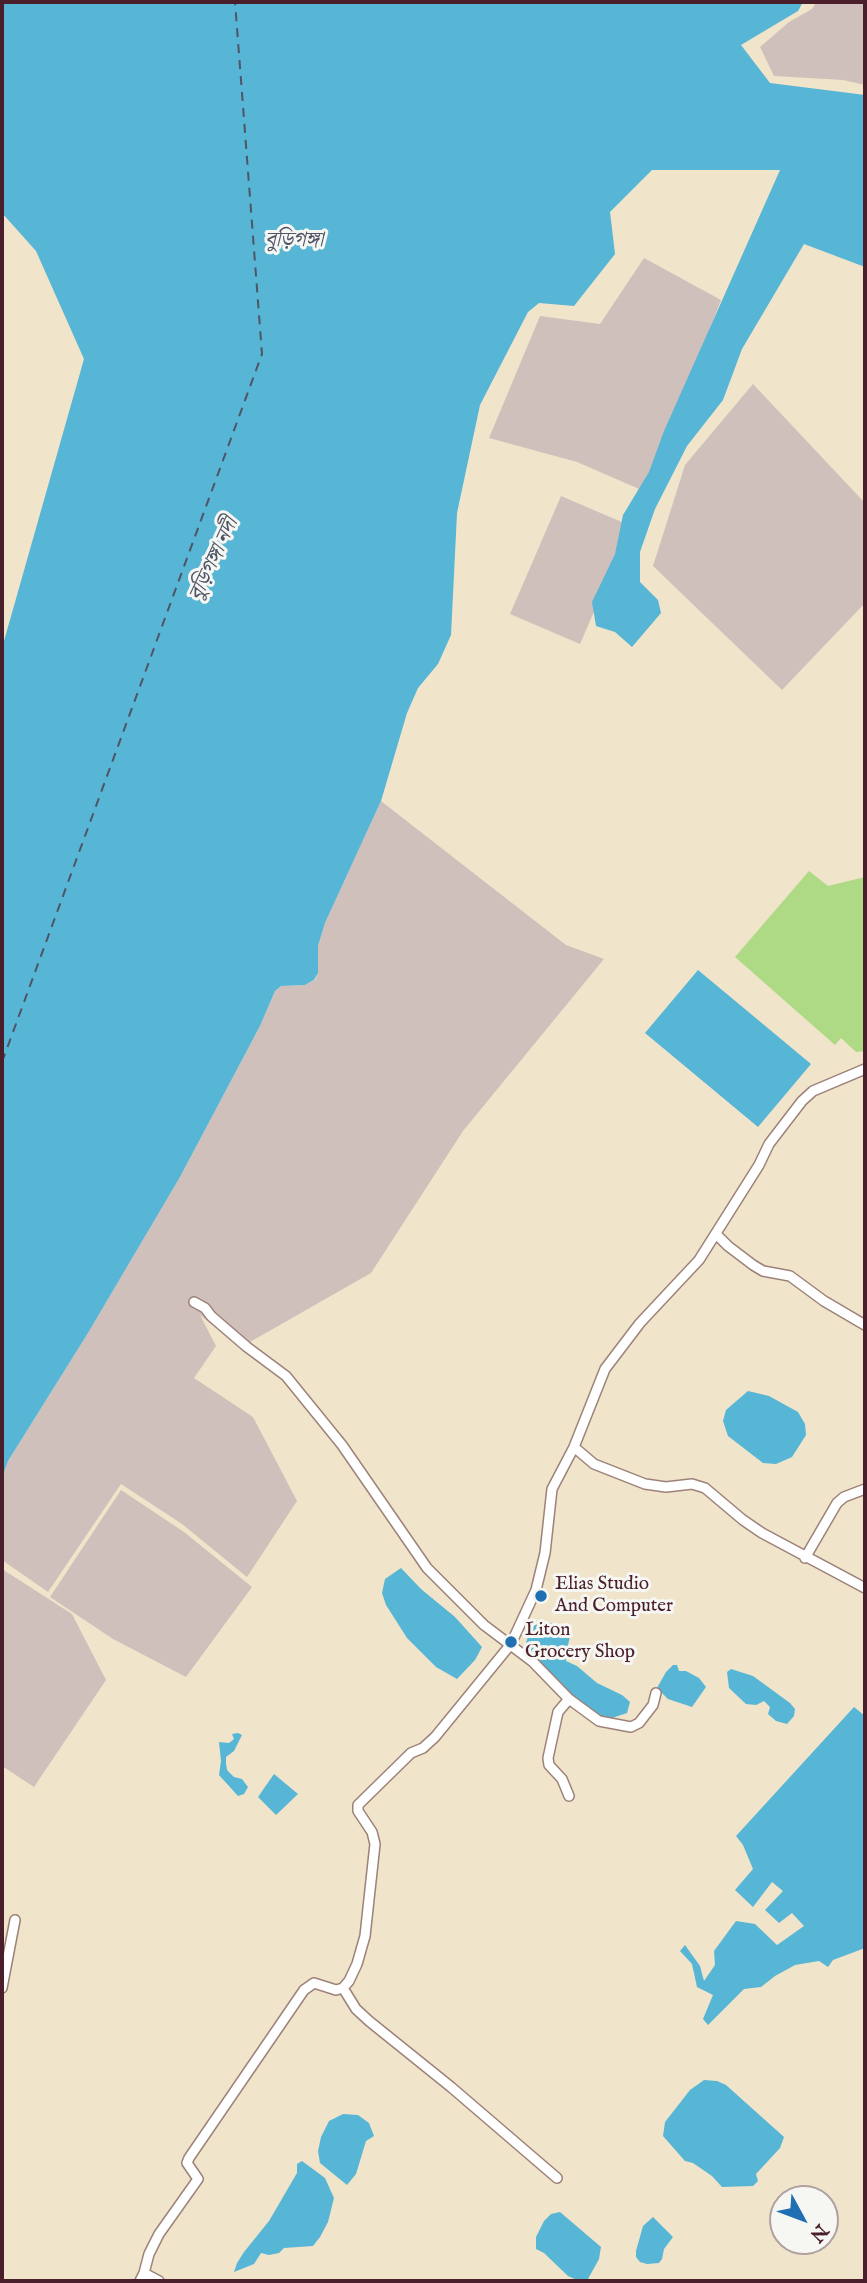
<!DOCTYPE html>
<meta charset="utf-8">
<style>
body{margin:0}
#map{position:relative;width:867px;height:2283px;overflow:hidden;background:#f0e4ca;font-family:"IM FELL English",serif}
canvas{display:block}
.frame{position:absolute;inset:0;border:4px solid #4a1f2b;pointer-events:none}
.north{position:absolute;left:769px;top:2185px;width:70px;height:70px;box-sizing:border-box;background:#f6f6f2;border:2px solid #b1a0a2;border-radius:50%;rotate:131deg;font-size:19px;font-weight:700;line-height:28px;text-align:center;color:#4a1f2b}
.north::after{content:'';display:block;margin:auto;width:24px;height:32px;background:#1f6fb2;clip-path:polygon(50% 0,100% 100%,50% 72%,0 100%)}
</style>
<div id="map">
<canvas width="867" height="2283"></canvas>
<div class="frame"></div>
<div class="north">N</div>
</div>
<script>
const ctx = document.querySelector('canvas').getContext('2d');
ctx.lineJoin = 'round';
function fill(path, color) { ctx.fillStyle = color; ctx.fill(path, 'evenodd'); }
const shape = rows => new Path2D(rows.map(r => 'M' + r).join(''));
function trace(path, color, width, dash) { ctx.strokeStyle = color; ctx.lineWidth = width; ctx.lineCap = dash ? 'butt' : 'round'; ctx.setLineDash(dash || []); ctx.stroke(path); }
function drawText(font, color, halo, rows, align = 'center') {
  ctx.font = font + ' "IM FELL English","Noto Serif Bengali",serif'; ctx.lineWidth = 6; ctx.setLineDash([]); ctx.textBaseline = 'middle'; ctx.strokeStyle = halo; ctx.fillStyle = color; for (const [text, x, y, turn = 0] of rows) {
    ctx.save(); ctx.translate(x, y); ctx.rotate((+turn || 0) * Math.PI / 180); ctx.textAlign = isNaN(turn) ? turn : align; if (halo) ctx.strokeText(text, 0, 0); ctx.fillText(text, 0, 0); ctx.restore();
  }
}
fill(shape([
 [816,2,865,2,865,85,843,80,774,76,760,47,789,22,812,9],
 [644,258,721,300,646,492,577,462,489,438,540,316,600,324],
 [753,384,865,503,865,603,782,690,653,566,685,465],
 [561,496,631,526,580,644,510,614],
 [381,801,566,945,604,959,463,1131,371,1273,250,1342,292,1388,200,1315,216,1346,194,1378,253,1417,297,1501,247,1577,182,1524,121,1484,48,1592,2,1560,2,1478,8,1461,88,1333,180,1177,260,1026,275,991,281,986,305,985,315,980,318,973,318,946,325,923],
 [121,1490,184,1532,252,1587,186,1677,113,1639,50,1597],
 [2,1569,72,1614,106,1680,34,1787,2,1766]
]), '#d0c0bc');
fill(shape([
 [809,871,828,886,865,877,865,1051,856,1052,841,1038,835,1045,735,957]
]), '#aeda86');
fill(shape([
 [2,2,803,2,798,11,741,45,770,83,865,95,865,267,804,244,742,349,723,400,687,446,655,509,640,552,640,582,658,600,661,613,632,647,615,632,596,626,592,602,615,554,623,515,649,472,664,431,780,170,652,170,610,212,615,254,574,306,539,303,528,312,480,405,457,513,451,635,438,664,418,688,407,713,381,801,325,923,318,946,318,973,314,980,305,985,281,986,275,991,260,1026,180,1177,88,1333,8,1461,2,1478,2,648,84,359,36,251,2,213],
 [698,970,811,1064,758,1127,645,1033],
 [748,1391,769,1396,798,1412,805,1424,806,1435,792,1457,776,1464,763,1463,728,1436,723,1421,726,1410],
 [401,1568,421,1589,455,1617,482,1647,475,1660,457,1679,436,1667,407,1638,386,1605,382,1593,385,1579],
 [548,1622,565,1629,570,1636,566,1654,566,1661,577,1666,597,1683,622,1695,630,1702,627,1713,606,1720,593,1714,566,1692,557,1679,543,1668,526,1643,530,1630,535,1625],
 [673,1665,677,1665,679,1671,686,1671,699,1678,706,1687,692,1707,668,1699,657,1688,666,1672],
 [731,1669,753,1676,790,1703,795,1709,794,1716,787,1724,776,1721,768,1714,770,1707,764,1701,756,1705,746,1704,729,1688,727,1672],
 [854,1707,865,1716,865,1948,833,1960,828,1967,819,1961,795,1965,775,1976,761,1987,744,1989,708,2025,703,2019,713,1995,697,1987,692,1964,680,1951,685,1945,700,1966,704,1981,715,1965,714,1951,736,1921,755,1924,777,1945,804,1926,792,1913,779,1923,765,1910,783,1891,772,1882,753,1907,735,1890,753,1869,743,1845,736,1836],
 [238,1733,242,1735,234,1751,226,1757,226,1763,227,1770,234,1777,242,1779,248,1787,244,1794,238,1796,219,1775,221,1761,219,1742,229,1743,234,1739,232,1734],
 [274,1774,298,1794,276,1815,258,1797],
 [704,2080,717,2081,726,2085,784,2137,780,2148,756,2174,758,2181,753,2186,722,2187,712,2176,693,2163,685,2161,663,2136,665,2122,690,2090],
 [343,2114,358,2115,369,2123,374,2136,366,2141,356,2174,347,2185,320,2163,318,2151,321,2137,329,2121],
 [302,2161,325,2178,334,2198,328,2222,320,2237,313,2246,284,2248,279,2253,269,2255,261,2253,254,2264,234,2272,237,2263,244,2252,269,2221,297,2173,297,2164],
 [560,2212,601,2247,599,2259,588,2279,577,2280,568,2276,544,2253,536,2249,536,2237,544,2221,551,2214],
 [653,2217,673,2237,664,2249,662,2259,659,2263,647,2264,640,2262,636,2257,636,2251,643,2226]
]), '#57b5d5');
trace(shape([
 [2,1062,262,354,235,2]
]), '#4f5466', 2, [9, 7]);
const street = shape([
 [717,1235,728,1246,753,1265,763,1271,790,1276,824,1301,865,1325],
 [194,1302,205,1308,211,1316,247,1347,286,1376,342,1445,427,1568,484,1625,533,1662,569,1699,599,1721,631,1727,639,1723,653,1705,656,1693],
 [574,1447,594,1464,645,1484,666,1487,692,1484,705,1488,743,1520,762,1533,865,1588],
 [805,1558,837,1503,844,1497,865,1489],
 [569,1796,562,1779,549,1765,548,1758,558,1712,569,1699],
 [2,1988,15,1920],
 [343,1988,356,2009,369,2021,451,2087,557,2178],
 [144,2273,149,2254,159,2234,198,2179,187,2163,189,2158,304,1990,314,1983,336,1990,343,1988,349,1981,357,1964,365,1936,375,1844,372,1832,358,1811,358,1805,411,1753,423,1748,435,1737,511,1644,536,1590,545,1553,552,1489,574,1447,605,1369,640,1323,699,1260,759,1165,769,1144,802,1101,813,1091,865,1069],
 [140,2281,144,2273,159,2281]
]);
trace(street, '#9d827a', 12);
trace(street, '#fff', 9);
for (const [x, y, r, color] of [
 [541,1596,7,"#1f6fb2"],
 [511,1642,7,"#1f6fb2"]
]) { const dot = new Path2D(); dot.arc(x, y, r, 0, 2 * Math.PI); ctx.fillStyle = color; ctx.fill(dot); trace(dot, '#f6f6f2', 2.5); }
drawText('19px', '#4a1f2b', '#f6f6f2', [
 ["Elias Studio",555,1585],
 ["And Computer",555,1607],
 ["Liton",525,1631],
 ["Grocery Shop",525,1653]
], 'left');
drawText('italic 21px', '#4f5466', '#f6f6f2', [
 ["বুড়িগঙ্গা",294,242],
 ["বুড়িগঙ্গা নদী",215,560,-65]
]);
</script>
